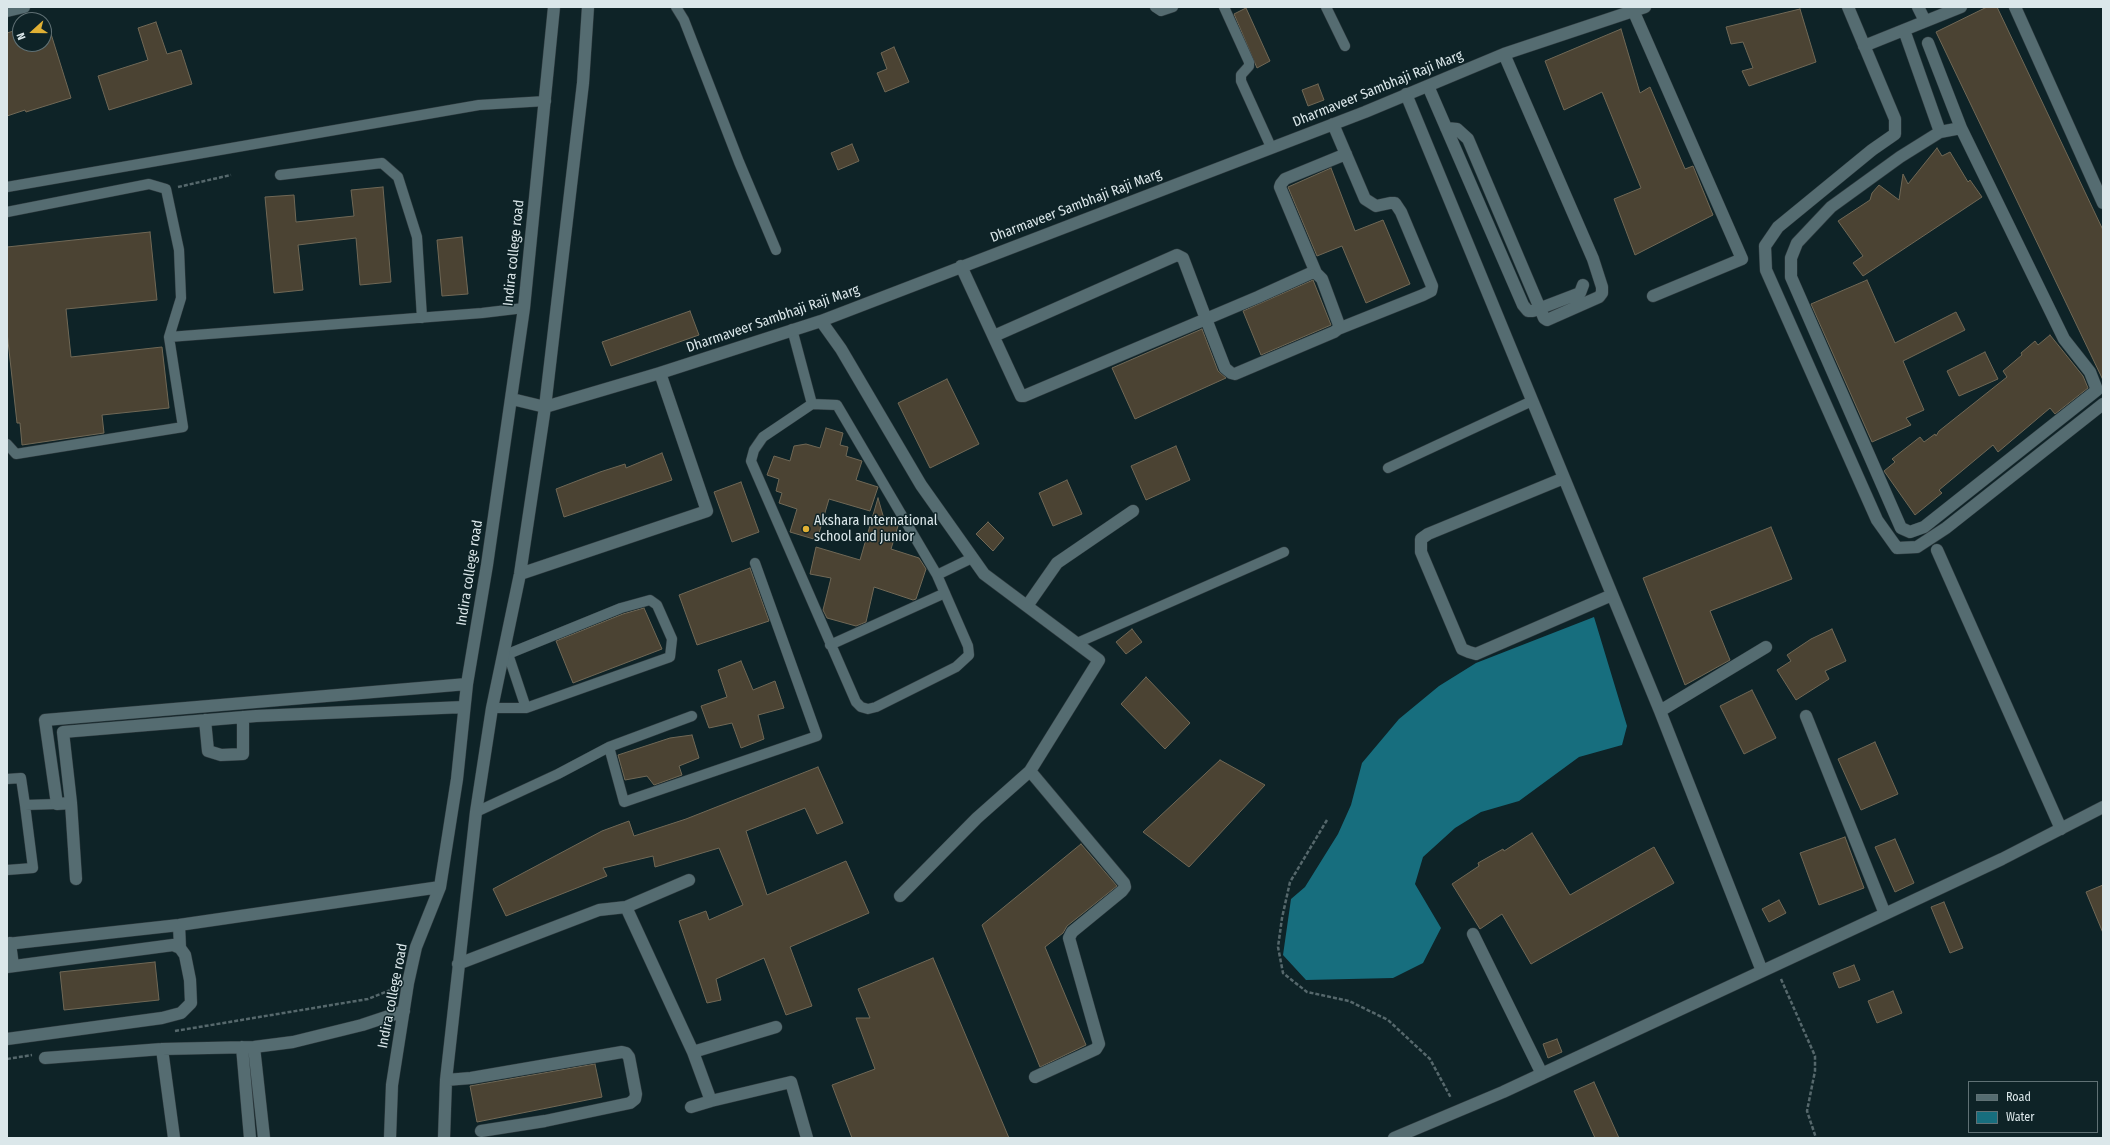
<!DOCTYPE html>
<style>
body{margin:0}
#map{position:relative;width:2110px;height:1145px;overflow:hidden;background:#0e2327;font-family:"Fira Sans Condensed",sans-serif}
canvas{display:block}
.frame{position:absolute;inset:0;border:8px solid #dbe7ea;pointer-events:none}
.legend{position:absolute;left:1968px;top:1081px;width:130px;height:52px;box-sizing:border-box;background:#0e2327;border:1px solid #607175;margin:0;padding:5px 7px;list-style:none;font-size:12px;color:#dbe7ea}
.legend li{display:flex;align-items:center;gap:8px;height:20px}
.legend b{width:20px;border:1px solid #607175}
.north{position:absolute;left:12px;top:12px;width:40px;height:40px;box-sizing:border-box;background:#0e2327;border:1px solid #607175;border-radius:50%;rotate:249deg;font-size:11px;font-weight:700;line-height:16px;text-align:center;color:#dbe7ea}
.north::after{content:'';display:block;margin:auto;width:14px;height:18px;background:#e0b034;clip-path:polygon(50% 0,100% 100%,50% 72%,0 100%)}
</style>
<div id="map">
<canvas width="2110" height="1145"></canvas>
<div class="frame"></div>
<ul class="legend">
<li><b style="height:5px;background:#556c71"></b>Road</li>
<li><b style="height:11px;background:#176e7e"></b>Water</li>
</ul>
<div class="north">N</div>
</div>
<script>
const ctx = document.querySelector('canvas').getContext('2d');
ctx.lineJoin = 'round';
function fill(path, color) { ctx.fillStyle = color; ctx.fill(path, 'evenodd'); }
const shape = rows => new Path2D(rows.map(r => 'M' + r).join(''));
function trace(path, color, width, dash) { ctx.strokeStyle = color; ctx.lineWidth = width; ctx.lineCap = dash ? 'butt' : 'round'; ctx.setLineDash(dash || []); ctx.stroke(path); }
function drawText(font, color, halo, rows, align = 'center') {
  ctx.font = font + ' "Fira Sans Condensed",sans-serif'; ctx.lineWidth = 3; ctx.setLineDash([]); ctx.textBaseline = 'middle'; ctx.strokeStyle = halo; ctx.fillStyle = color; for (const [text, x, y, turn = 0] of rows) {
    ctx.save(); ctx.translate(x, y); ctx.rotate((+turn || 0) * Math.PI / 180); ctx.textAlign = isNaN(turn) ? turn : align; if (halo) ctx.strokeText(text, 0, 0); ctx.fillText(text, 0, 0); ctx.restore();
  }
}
fill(shape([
 [1594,617,1627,726,1622,745,1579,757,1519,801,1481,812,1455,828,1423,857,1415,884,1441,928,1423,963,1393,978,1306,980,1283,955,1291,899,1305,887,1338,834,1351,805,1362,763,1399,719,1439,686,1476,663]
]), '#176e7e');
const building = shape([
 [1987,7,1997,7,2103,230,2103,380,1936,32,1987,7],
 [1246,8,1270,61,1257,68,1234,14,1246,8],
 [1800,9,1816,62,1749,86,1742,71,1753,68,1743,42,1731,44,1726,27,1800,9],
 [47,21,71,98,26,112,25,110,7,116,7,33,20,29,20,44,44,44,44,22,47,21],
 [156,22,167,54,181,50,192,84,109,110,98,76,148,60,138,28,156,22],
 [1621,29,1640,93,1650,87,1685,169,1693,166,1713,215,1635,255,1614,199,1641,188,1602,92,1564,110,1545,61,1621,29],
 [894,47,909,82,885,92,877,73,887,69,881,53,894,47],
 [1318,84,1324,100,1308,106,1302,90,1318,84],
 [852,144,859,161,838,170,831,153,852,144],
 [1937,148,1942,156,1950,152,1968,182,1970,180,1982,197,1863,276,1853,263,1863,256,1838,221,1870,200,1872,193,1879,185,1899,200,1903,174,1908,184,1937,148],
 [1331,168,1355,231,1383,220,1410,284,1366,303,1342,246,1317,256,1288,187,1331,168],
 [383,187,391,282,360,285,356,238,298,245,303,290,274,293,265,197,294,195,296,222,354,216,351,190,383,187],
 [150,232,157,300,66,309,71,357,162,347,169,408,102,415,104,433,22,445,20,423,17,423,7,332,7,247,150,232],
 [462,237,468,294,442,296,437,240,462,237],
 [1313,280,1331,325,1261,355,1243,311,1313,280],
 [1867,280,1895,343,1956,312,1965,330,1903,361,1924,410,1906,418,1911,425,1872,442,1811,304,1867,280],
 [690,311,699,335,611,366,602,342,690,311],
 [1202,329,1218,371,1226,378,1135,419,1112,368,1202,329],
 [2050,335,2083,376,2088,388,2055,414,2050,408,1998,452,1993,445,1939,490,1942,493,1915,515,1884,471,1895,462,1892,459,1920,437,1924,442,1935,434,1936,436,1939,431,2007,377,2003,371,2022,355,2021,353,2035,341,2038,345,2050,335],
 [1985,352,1998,379,1959,396,1947,371,1985,352],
 [947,379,979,444,930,468,898,403,947,379],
 [826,428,843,433,840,445,848,447,846,456,862,461,856,480,878,487,870,511,829,499,817,540,790,532,797,509,779,503,782,493,776,491,779,479,767,475,774,456,790,461,794,446,806,444,820,448,826,428],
 [1176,446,1190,480,1146,500,1131,466,1176,446],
 [662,453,672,480,564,517,556,489,600,472,625,464,626,468,662,453],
 [1067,480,1082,514,1053,526,1039,493,1067,480],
 [741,482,759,532,732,542,714,492,741,482],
 [878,498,884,519,898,526,891,549,919,558,926,569,916,599,913,600,874,587,866,622,856,626,827,618,823,610,831,578,810,574,816,547,860,560,878,498],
 [988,522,1004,538,993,551,976,534,988,522],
 [1771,527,1792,579,1710,611,1730,660,1685,685,1643,578,1771,527],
 [750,568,769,621,697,645,679,595,750,568],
 [644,608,662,649,573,683,556,641,623,614,644,608],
 [1132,629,1142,642,1126,654,1116,642,1132,629],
 [1832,629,1846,661,1825,671,1829,679,1796,700,1777,670,1791,661,1787,655,1811,639,1832,629],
 [741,661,753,690,775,681,784,708,758,715,764,739,741,748,732,723,709,728,701,706,727,697,718,670,741,661],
 [1146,677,1190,723,1165,749,1121,704,1146,677],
 [1752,690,1776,738,1744,754,1720,706,1752,690],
 [692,735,699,758,679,766,682,775,654,785,647,776,625,780,618,755,670,738,692,735],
 [1875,742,1898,794,1861,810,1838,759,1875,742],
 [1220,760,1265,785,1189,867,1143,832,1220,760],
 [818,767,843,823,817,834,805,808,746,831,767,895,846,861,869,913,790,947,812,1006,786,1015,764,958,716,979,721,1000,707,1003,679,921,706,911,709,920,743,905,719,848,655,867,653,856,603,868,607,876,506,916,493,889,602,831,629,821,634,836,686,819,818,767],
 [1532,833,1570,895,1654,847,1674,883,1531,964,1502,914,1480,929,1452,884,1479,866,1478,863,1503,849,1504,851,1532,833],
 [1845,837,1864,888,1819,905,1800,853,1845,837],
 [1895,839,1914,883,1895,892,1875,847,1895,839],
 [1081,844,1117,886,1067,926,1063,933,1045,947,1086,1045,1040,1067,982,925,1081,844],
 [2103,885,2103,933,2086,892,2103,885],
 [1779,900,1786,913,1769,922,1762,909,1779,900],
 [1944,902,1963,948,1950,953,1931,907,1944,902],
 [933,958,1009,1138,852,1138,832,1085,875,1069,856,1018,870,1018,858,989,933,958],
 [155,962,159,1000,64,1010,60,972,155,962],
 [1854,965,1860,980,1839,988,1833,973,1854,965],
 [1893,991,1902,1013,1877,1023,1868,1001,1893,991],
 [1557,1039,1562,1052,1548,1058,1543,1044,1557,1039],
 [595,1064,602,1097,477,1122,470,1086,595,1064],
 [1594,1082,1619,1138,1595,1138,1574,1091,1594,1082]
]);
fill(building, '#4b4333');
trace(building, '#706856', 1);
const lane = shape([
 [676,7,684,20,739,162,776,250],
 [1155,7,1161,11,1173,7],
 [1224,7,1249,62,1249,66,1241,75,1241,81,1271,147],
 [1326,7,1345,46],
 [280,175,382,163,398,177,417,237,422,318],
 [7,187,479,105,546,101],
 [7,212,149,184,166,189,179,250,181,298,169,337,183,427,16,454,7,444],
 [792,329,812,404,763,437,754,450,751,461,856,702,861,707,868,709,876,707,956,667,969,655,968,646,937,575,837,405,812,404],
 [169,337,482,313,524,308],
 [1388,468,1532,401],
 [937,575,972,558],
 [1077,643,1284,552],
 [830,645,945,593],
 [492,708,526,708,670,657,672,639,657,605,650,600,621,608,508,654,526,708],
 [609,747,624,802,817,736,755,563],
 [7,779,21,778,25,805],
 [476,812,558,774,609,747,692,716],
 [7,870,33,868,25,805,57,804]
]);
const street = shape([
 [1848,7,1895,119,1895,134,1872,150,1778,227,1765,246,1766,270,1877,520,1897,548,1917,547,1946,528,2103,404],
 [1918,7,1925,21],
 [2015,7,2103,203],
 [1633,10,1742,259,1653,296],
 [7,11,24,7],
 [1904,30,1940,132,1900,157,1831,207,1797,243,1791,258,1791,277,1901,528,1910,532,1924,527,2097,390,2090,372,2064,339,1961,128,1940,132],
 [1928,43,1961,128],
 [1864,46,1961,7],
 [1428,86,1523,305,1528,311,1533,311,1580,293,1583,285],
 [1406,94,1660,711,1762,971],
 [1333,124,1365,199,1376,206,1390,203,1395,203,1401,212,1432,286,1431,291,1423,295,1338,329],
 [1446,128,1457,129,1468,139,1544,318,1547,320,1599,297,1602,293,1602,287,1593,259,1504,54],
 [961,266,1021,396,1024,396,1258,297,1311,273,1316,273,1322,279,1339,325,1338,329,1334,332,1235,374,1231,373,1225,368,1206,319,1183,258,1177,255,994,336],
 [1316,273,1280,187,1281,184,1285,179,1346,154],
 [821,321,841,349,921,485,984,574,1099,660,1030,771,977,818,900,896],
 [512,399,545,407,660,373,821,321,1365,112,1504,54,1645,7],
 [1564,478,1428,534,1421,539,1421,552,1462,649,1469,652,1476,654,1612,595],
 [1937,550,2061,829],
 [520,574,707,511,660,373],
 [1027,606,1057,563,1133,511],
 [464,707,256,716,63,732,71,803,57,804,45,720,467,684],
 [1660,711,1766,647],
 [1806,716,1885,914],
 [205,720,208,751,221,755,243,754,243,717],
 [1030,771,1124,883,1125,887,1122,891,1072,932,1069,938,1099,1044,1096,1049,1035,1077],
 [71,803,76,879],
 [626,907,689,880],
 [179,925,180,948],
 [1473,934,1542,1074],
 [10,943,13,966],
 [7,944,179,925,440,887],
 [458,964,599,910,626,907,693,1052,711,1101,791,1082,807,1138],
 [7,967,173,945,180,948,185,955,190,980,191,1003,181,1013,162,1018,7,1039],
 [242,1047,250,1138],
 [254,1047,264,1138],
 [162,1049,174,1138],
 [693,1052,776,1027],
 [45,1058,162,1049,254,1047,293,1042,362,1025,404,1011],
 [446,1080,471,1078,622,1052,626,1053,629,1057,636,1094,635,1099,630,1103,545,1121,481,1131],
 [691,1107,711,1101],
 [390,1138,392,1085,408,983,416,947,440,887,457,779,467,684,487,565,524,308,554,7],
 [444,1138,446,1080,476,812,492,708,520,574,545,407,583,83,588,7],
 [1394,1138,1503,1092,1885,914,2002,859,2103,807]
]);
trace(lane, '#303c40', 11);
trace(street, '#303c40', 13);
trace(shape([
 [178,187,231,175],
 [1327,820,1290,882,1282,918,1278,947,1283,973,1307,992,1349,1001,1388,1020,1430,1059,1451,1098],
 [1781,979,1815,1056,1815,1071,1807,1111,1816,1138],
 [175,1031,368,999,393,989],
 [7,1059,32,1055]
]), '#56686c', 2.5, [4, 2]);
trace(lane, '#556c71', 10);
trace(street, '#556c71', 12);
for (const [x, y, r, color] of [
 [806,529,4,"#e0b034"]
]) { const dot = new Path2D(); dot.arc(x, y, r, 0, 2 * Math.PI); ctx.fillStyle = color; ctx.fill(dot); trace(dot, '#0e2327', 1.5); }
drawText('14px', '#dbe7ea', '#0e2327', [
 ["Dharmaveer Sambhaji Raji Marg",1378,89,-22],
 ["Dharmaveer Sambhaji Raji Marg",1076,206,-21],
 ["Indira college road",514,253,-84],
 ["Dharmaveer Sambhaji Raji Marg",773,319,-19],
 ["Indira college road",470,573,-81],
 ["Indira college road",393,996,-79]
]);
drawText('14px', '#dbe7ea', '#0e2327', [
 ["Akshara International",814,521],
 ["school and junior",814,537]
], 'left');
</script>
